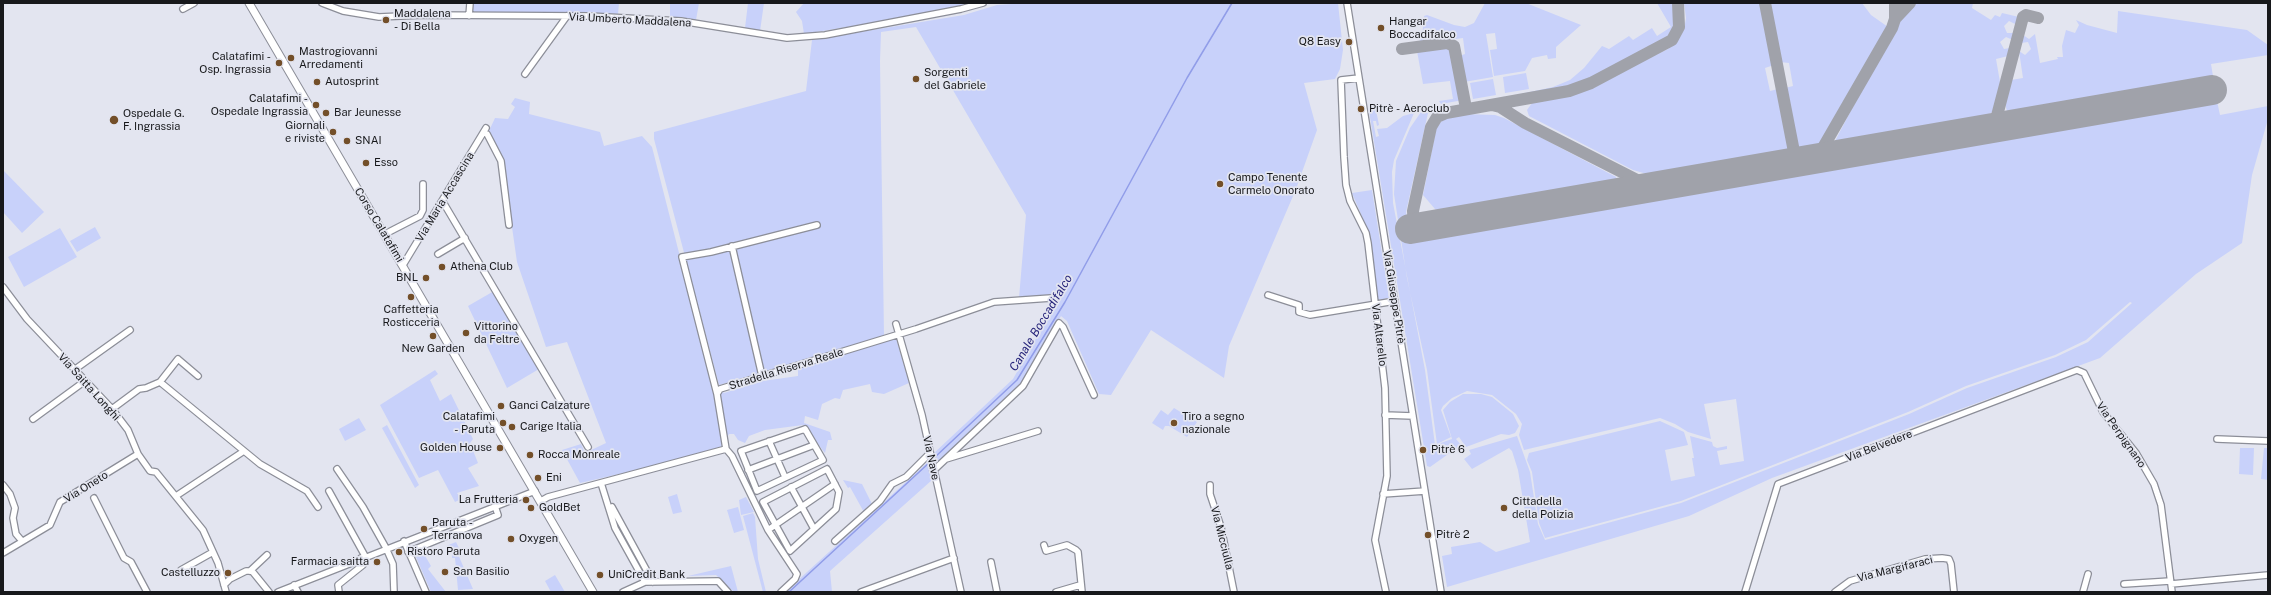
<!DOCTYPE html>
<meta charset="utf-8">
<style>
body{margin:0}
#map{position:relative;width:2271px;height:595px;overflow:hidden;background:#e3e5f0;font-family:"Public Sans",sans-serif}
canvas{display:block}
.frame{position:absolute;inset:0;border:4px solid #17181b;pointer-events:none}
</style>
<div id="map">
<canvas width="2271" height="595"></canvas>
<div class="frame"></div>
</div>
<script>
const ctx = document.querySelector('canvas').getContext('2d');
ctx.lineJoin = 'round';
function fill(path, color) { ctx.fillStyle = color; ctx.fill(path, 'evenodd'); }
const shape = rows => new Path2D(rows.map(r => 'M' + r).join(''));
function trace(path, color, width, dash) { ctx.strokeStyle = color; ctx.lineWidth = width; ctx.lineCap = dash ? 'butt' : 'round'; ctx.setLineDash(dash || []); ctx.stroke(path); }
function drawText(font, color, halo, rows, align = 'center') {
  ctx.font = font + ' "Public Sans",sans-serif'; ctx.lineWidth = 3.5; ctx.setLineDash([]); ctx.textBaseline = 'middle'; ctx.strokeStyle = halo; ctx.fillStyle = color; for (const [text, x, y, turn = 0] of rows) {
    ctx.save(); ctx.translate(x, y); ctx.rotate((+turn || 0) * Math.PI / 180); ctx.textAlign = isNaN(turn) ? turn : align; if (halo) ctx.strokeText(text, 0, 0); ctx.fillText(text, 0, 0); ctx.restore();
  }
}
fill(shape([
 [473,3,619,3,618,14,473,12],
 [670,3,699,3,696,20,670,17],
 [748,3,764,3,760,31,745,28],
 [804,3,972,3,902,18,804,34,802,21,796,12],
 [1026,3,1338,3,1343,50,1340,69,1335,79,1304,83,1317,130,1296,189,1229,346,1224,378,1151,330,1111,395,1099,394,1067,321,1061,316,1022,382,935,466,933,454,1013,379,1058,300,1057,294,1033,298,1019,298,1026,215,916,27,881,32,880,61,884,336,719,385,654,139,654,132,806,91,812,40,964,15,997,5],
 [1485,3,1526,3,1581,25,1556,47,1556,58,1548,59,1547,55,1532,58,1525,71,1494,76,1490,50,1497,49,1495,33,1486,34,1493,77,1464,82,1459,56,1465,54,1463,38,1417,44,1422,38,1424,16,1427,15,1454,25,1465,27,1474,23],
 [1657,3,1675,3,1677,25,1673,34,1667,39,1581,85,1550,92,1516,97,1516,95,1553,87,1570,80,1584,68,1602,46,1609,49,1629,36,1633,40,1652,28,1657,36,1671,27],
 [1684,3,1761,3,1773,63,1771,66,1765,68,1770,91,1778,89,1790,147,1788,150,1647,174,1633,170,1529,116,1527,110,1532,103,1580,92,1668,49,1684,30,1686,18],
 [1768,3,1862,3,1871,15,1888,27,1825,141,1820,145,1800,148,1796,144,1785,88,1793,86,1789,63,1780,62],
 [1915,3,1973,3,1972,8,1991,20,1995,15,2000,17,2002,13,2019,17,2017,25,2009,21,2004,26,2007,33,2015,33,2013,40,2006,37,2000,42,2004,49,2010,48,2008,56,1996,59,2000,82,2002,82,1994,111,1986,116,1835,141,1900,17],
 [2118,11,2247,30,2268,45,2268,55,2211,64,2213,76,2007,111,2005,104,2011,80,2023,78,2019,51,2025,55,2031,49,2028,42,2021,43,2023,35,2029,39,2035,34,2040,63,2058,59,2057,57,2063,57,2062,46,2066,30,2075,33,2079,25,2076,20,2087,25,2117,33],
 [1445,44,1451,46,1454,52,1463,100,1441,104,1439,101,1453,99,1450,81,1423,84,1417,51,1421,47],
 [1526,73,1529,89,1505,93,1503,77],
 [1493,79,1496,95,1473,99,1470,83],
 [515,98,530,102,529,114,600,132,604,146,642,136,652,147,702,343,715,400,722,444,721,448,667,463,580,483,562,450,581,444,585,453,606,443,567,342,546,347,517,262,504,171,488,133,495,118,508,119,515,107,511,104],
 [2217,101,2220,115,2268,106,2268,119,2252,175,2242,243,2196,274,2100,358,1772,478,1689,516,1447,587,1442,556,1452,554,1451,547,1480,542,1496,552,1530,542,1518,470,1512,451,1509,448,1472,469,1464,459,1471,454,1469,450,1517,436,1530,472,1538,524,1545,540,1681,503,1909,414,1967,388,2056,357,2088,342,2132,303,2130,302,2086,340,2055,355,1966,386,1908,412,1681,501,1545,538,1539,523,1532,472,1527,460,1529,453,1660,421,1684,432,1688,445,1665,450,1671,481,1695,476,1692,458,1694,458,1690,436,1712,442,1713,446,1717,448,1727,446,1727,449,1717,451,1720,465,1744,461,1736,399,1704,404,1711,439,1688,432,1675,424,1660,418,1524,450,1519,435,1522,424,1516,414,1492,395,1467,391,1452,398,1443,406,1441,410,1451,437,1437,444,1427,370,1407,278,1394,194,1396,161,1410,128,1421,112,1428,113,1406,212,1411,242],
 [1376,110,1379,125,1377,126,1376,121,1373,121,1376,137,1379,136,1377,129,1387,128,1403,116,1414,113,1394,160,1392,172,1393,203,1425,370,1435,445,1452,439,1443,410,1450,402,1463,394,1481,394,1492,397,1513,414,1519,426,1515,433,1509,435,1501,434,1466,447,1459,437,1456,439,1461,445,1430,467,1427,466,1369,111],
 [1463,114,1495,115,1504,118,1616,177,1616,181,1440,212,1435,209,1423,195,1437,125,1447,117],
 [3,170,44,212,22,233,3,212],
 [1372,190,1389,298,1377,300,1369,233,1352,193],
 [95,227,101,238,77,252,70,241],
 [60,228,77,257,24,287,8,257],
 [494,291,539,369,507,388,468,306],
 [896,338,909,383,884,394,872,392,870,384,843,390,840,399,835,398,822,404,818,420,805,416,804,423,830,432,832,440,828,440,825,453,803,425,765,430,749,436,745,443,738,440,734,434,729,434,727,438,720,396,722,391,724,393,763,381,798,376,798,368],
 [435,370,438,374,430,380,440,401,451,394,473,439,470,443,478,463,468,468,479,486,457,493,461,499,455,502,438,470,419,478,380,405],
 [1174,408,1197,422,1187,437,1169,426,1165,426,1163,430,1152,423,1161,410,1168,415],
 [359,418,366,430,345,441,339,429],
 [387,425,419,485,415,488,382,428],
 [2240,448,2254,448,2253,475,2239,474],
 [2264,448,2268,448,2268,480,2261,479],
 [928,462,932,480,830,571,832,592,785,592],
 [843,480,862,484,873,506,865,514,850,487,848,488],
 [677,494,682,512,673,514,668,497],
 [746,497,754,512,741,515,739,500],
 [738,507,744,530,734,533,727,510],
 [753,513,755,517,758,559,766,592,763,592,743,516],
 [456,542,460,550,457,552,473,589,458,590,455,558,452,558,452,553,446,546],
 [424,554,431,566,428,569,446,592,431,592,416,557],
 [731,566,738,592,734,592,716,575,688,576],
 [555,575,565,592,551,592,545,581]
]), '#c8d1fa');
trace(shape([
 [934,458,1017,380,1065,302,1187,78,1232,3],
 [789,592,930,462]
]), '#919de9', 1.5);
trace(shape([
 [1765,3,1796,162],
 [1895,19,1910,3],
 [1402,49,1447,43,1454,46,1465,103],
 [1492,105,1500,107,1525,123,1651,187],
 [1994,127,2023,17,2026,15,2038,18],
 [1817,158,1892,28,1895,19,1895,5],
 [1414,228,1413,211,1431,127,1437,117,1446,113,1569,91,1591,83,1672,40,1679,27,1678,3]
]), '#a0a2aa', 12);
trace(shape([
 [1410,229,2212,90]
]), '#a0a2aa', 30);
const minor = shape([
 [322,3,343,11,379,17,423,15,589,16,681,21,787,38,825,35,961,9,983,3],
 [1347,3,1441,592],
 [183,9,194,3],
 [469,16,470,3],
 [525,74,567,16],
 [1359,78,1341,80,1344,157,1346,185,1350,201,1366,233,1368,243,1385,388,1387,476,1375,540,1386,592],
 [484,132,487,134,501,161,509,225],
 [443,202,588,447],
 [385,234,420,216,423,210,423,184],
 [732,246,762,376],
 [438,254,465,238],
 [403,265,486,128],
 [3,287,27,319,112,409,128,430,138,454,150,471,156,472,203,530,218,563,226,592],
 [1268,295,1299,305,1299,312,1310,315,1395,301],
 [896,324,922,415,961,592],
 [74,370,130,330],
 [160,382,260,464,307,491,318,507],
 [717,394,682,257,711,252,817,225],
 [112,409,139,389,146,388,160,382,178,359,198,376],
 [1385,415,1413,416],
 [33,419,85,381],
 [805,429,823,460,757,491,741,451,805,429],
 [2217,439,2268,441],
 [769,441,785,477],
 [726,449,717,394,720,389,916,329,994,302,1051,298],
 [726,449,732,456,768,530,797,574,795,579,781,592],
 [946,459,1038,431],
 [337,469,363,507,386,548,393,564,394,592],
 [827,469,839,492,836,509,790,551,763,502,827,469],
 [748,470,814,445],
 [933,471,1023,386,1059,323,1063,327,1094,395],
 [601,483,615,528,645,582],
 [3,485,10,494,15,508,13,518,16,534,22,541],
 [1210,485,1210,494,1221,527,1234,592],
 [791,487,814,529],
 [329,491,365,556],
 [1383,494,1425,491],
 [176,496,244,451],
 [94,498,124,558,131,562,147,592],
 [541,501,548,497,726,449],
 [612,507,653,582],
 [768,530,835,484],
 [404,541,426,592],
 [835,541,880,501,892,484,906,477,930,453],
 [1044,545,1046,551,1067,545,1076,550,1078,552,1082,592],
 [408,552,498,515,495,506],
 [3,553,50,525,60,502,138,454],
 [991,562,997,592],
 [181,570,213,552],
 [250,571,267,555],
 [2124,584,2170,581],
 [2171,584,2268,575],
 [224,585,230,579,246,571,252,571,269,592],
 [294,585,298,592],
 [278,592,535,491],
 [339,592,338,585,363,565,361,558],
 [623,592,645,582,718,581,728,592],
 [861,592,954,558],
 [1056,592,1080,585],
 [1745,592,1778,484,2077,370,2084,373,2103,412,2136,453,2154,484,2161,505,2172,592],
 [1835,592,1850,581,1925,559,1942,558,1949,559,1951,564,1954,592],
 [2083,592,2088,574]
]);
const major = shape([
 [249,3,593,592]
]);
trace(minor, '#8c8e98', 8);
trace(major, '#8c8e98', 9);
trace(minor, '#fff', 5.5);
trace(major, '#fff', 7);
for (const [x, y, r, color] of [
 [386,20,4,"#734f29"],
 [1381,28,4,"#734f29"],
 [1349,42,4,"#734f29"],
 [291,58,4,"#734f29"],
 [279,63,4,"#734f29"],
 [916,79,4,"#734f29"],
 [317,82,4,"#734f29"],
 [316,105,4,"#734f29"],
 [1361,109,4,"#734f29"],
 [326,113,4,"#734f29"],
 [114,120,5,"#734f29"],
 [333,132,4,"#734f29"],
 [347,141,4,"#734f29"],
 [366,163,4,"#734f29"],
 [1220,184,4,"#734f29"],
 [442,267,4,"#734f29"],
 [426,278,4,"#734f29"],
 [411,297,4,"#734f29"],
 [466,333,4,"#734f29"],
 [433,336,4,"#734f29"],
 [501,406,4,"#734f29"],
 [503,423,4,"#734f29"],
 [1174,423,4,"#734f29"],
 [512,427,4,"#734f29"],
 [500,448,4,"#734f29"],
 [1423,450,4,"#734f29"],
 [530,455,4,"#734f29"],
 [538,478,4,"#734f29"],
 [526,500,4,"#734f29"],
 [531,508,4,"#734f29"],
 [1504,508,4,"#734f29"],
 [424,529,4,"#734f29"],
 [1428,535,4,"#734f29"],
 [511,539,4,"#734f29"],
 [399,552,4,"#734f29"],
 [377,562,4,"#734f29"],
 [445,572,4,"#734f29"],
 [228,573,4,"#734f29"],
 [600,575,4,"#734f29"]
]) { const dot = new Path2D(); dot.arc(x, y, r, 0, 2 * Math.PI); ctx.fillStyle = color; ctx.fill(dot); trace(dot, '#e3e5f0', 1.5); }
drawText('11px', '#17181b', '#e3e5f0', [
 ["Maddalena",394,14],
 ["- Di Bella",394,27],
 ["Hangar",1389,22],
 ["Boccadifalco",1389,35],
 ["Q8 Easy",1341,42,"right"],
 ["Mastrogiovanni",299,52],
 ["Arredamenti",299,65],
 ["Calatafimi -",271,57,"right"],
 ["Osp. Ingrassia",271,70,"right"],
 ["Sorgenti",924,73],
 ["del Gabriele",924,86],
 ["Autosprint",325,82],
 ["Calatafimi -",308,99,"right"],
 ["Ospedale Ingrassia",308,112,"right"],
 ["Pitrè - Aeroclub",1369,109],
 ["Bar Jeunesse",334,113],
 ["Ospedale G.",123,114],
 ["F. Ingrassia",123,127],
 ["Giornali",325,126,"right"],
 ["e riviste",325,139,"right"],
 ["SNAI",355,141],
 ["Esso",374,163],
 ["Campo Tenente",1228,178],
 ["Carmelo Onorato",1228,191],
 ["Athena Club",450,267],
 ["BNL",418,278,"right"],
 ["Caffetteria",411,310,"center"],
 ["Rosticceria",411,323,"center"],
 ["Vittorino",474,327],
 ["da Feltre",474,340],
 ["New Garden",433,349,"center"],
 ["Ganci Calzature",509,406],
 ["Calatafimi",495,417,"right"],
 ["- Paruta",495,430,"right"],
 ["Tiro a segno",1182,417],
 ["nazionale",1182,430],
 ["Carige Italia",520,427],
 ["Golden House",492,448,"right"],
 ["Pitrè 6",1431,450],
 ["Rocca Monreale",538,455],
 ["Eni",546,478],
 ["La Frutteria",518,500,"right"],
 ["Cittadella",1512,502],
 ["della Polizia",1512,515],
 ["GoldBet",539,508],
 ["Paruta -",432,523],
 ["Terranova",432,536],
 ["Pitrè 2",1436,535],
 ["Oxygen",519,539],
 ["Ristoro Paruta",407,552],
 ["Farmacia saitta",369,562,"right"],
 ["San Basilio",453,572],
 ["Castelluzzo",220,573,"right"],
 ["UniCredit Bank",608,575]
], 'left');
drawText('11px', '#17181b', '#e3e5f0', [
 ["Via Umberto Maddalena",630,20,3],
 ["Via Maria Accascina",445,197,-59],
 ["Corso Calatafimi",379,225,59],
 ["Via Giuseppe Pitrè",1394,297,81],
 ["Via Altarello",1379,335,83],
 ["Stradella Riserva Reale",786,369,-17],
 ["Via Saitta Longhi",89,387,48],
 ["Via Perpignano",2121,435,55],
 ["Via Belvedere",1879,446,-21],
 ["Via Nave",931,458,78],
 ["Via Oneto",86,487,-32],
 ["Via Micciulla",1222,538,76],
 ["Via Margifaraci",1895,569,-14]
]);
drawText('italic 12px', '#26247a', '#e3e5f0', [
 ["Canale Boccadifalco",1041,323,-59]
]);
</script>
